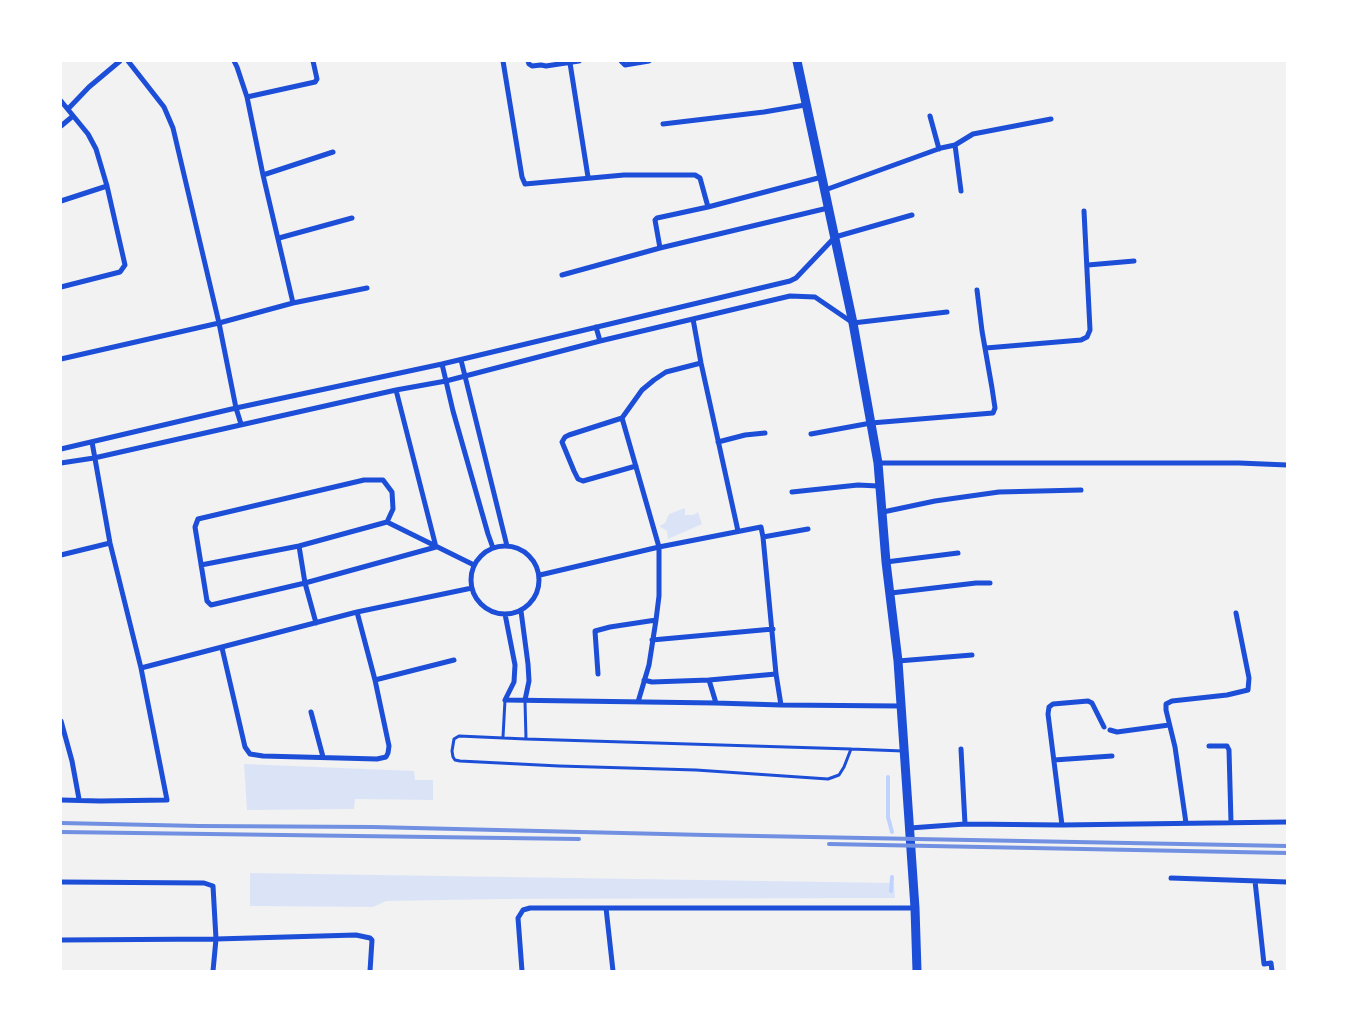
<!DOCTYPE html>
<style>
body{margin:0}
#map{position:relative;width:1348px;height:1032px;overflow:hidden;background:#f2f2f2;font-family:"Playfair Display",serif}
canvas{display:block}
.frame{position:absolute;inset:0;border:62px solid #fff;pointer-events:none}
</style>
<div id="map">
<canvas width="1348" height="1032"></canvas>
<div class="frame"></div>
</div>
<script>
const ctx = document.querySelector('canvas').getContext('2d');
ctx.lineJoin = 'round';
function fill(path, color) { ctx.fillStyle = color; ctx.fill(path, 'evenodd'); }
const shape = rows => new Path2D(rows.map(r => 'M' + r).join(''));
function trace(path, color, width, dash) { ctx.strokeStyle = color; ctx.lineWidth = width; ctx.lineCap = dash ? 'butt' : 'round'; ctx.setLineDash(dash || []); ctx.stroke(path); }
fill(shape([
 [685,508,685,515,693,515,698,512,702,524,668,539,667,531,659,526,665,523,669,514],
 [244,764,414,771,415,780,433,780,433,800,355,799,354,809,247,810],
 [250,873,894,883,895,898,501,899,386,901,373,907,250,906]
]), '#dbe4f7');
trace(shape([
 [888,777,888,817,892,832],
 [891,891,892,877]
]), '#bfd3fe', 4);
trace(shape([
 [525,701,526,739],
 [503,737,505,700],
 [851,749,844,767,839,775,828,779,696,770,559,766,460,761,455,760,453,757,452,751,454,739,459,736,526,739,851,749,903,751]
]), '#1d4ed8', 3);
trace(shape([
 [128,61,164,107,173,128,219,323,236,408,241,424],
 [234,61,237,67,247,97,263,175,293,303],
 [503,61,522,177,525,184,624,175,695,175,700,178,708,207],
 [528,61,529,64,532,66,541,65,546,66,579,61],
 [621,61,625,65,649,61],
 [570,63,588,177],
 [247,97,315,82,317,79,313,61],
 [61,101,88,134,96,149,107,186,125,265,120,272,61,287],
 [68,109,89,87,120,61],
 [930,116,939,149],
 [663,124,764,112,805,105],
 [61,126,73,116],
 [955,145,961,191],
 [263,175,333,152],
 [825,190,941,148,955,145,973,134,1051,119],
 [61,201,107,186],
 [279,238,352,218],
 [660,248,655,220,657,218,708,207,822,177],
 [1088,265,1134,261],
 [562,275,660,248,828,208],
 [693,319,701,363,738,531],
 [596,327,600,341],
 [986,348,1081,340,1087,337,1090,330,1084,211],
 [61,359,219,323,293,303,367,288],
 [461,360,507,546],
 [442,364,453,411,488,534,493,548],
 [622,418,659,547,659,596,656,620,649,665,638,702],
 [811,434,871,423,993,413,995,408,992,388,982,331,977,290],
 [718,442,745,435,765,433],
 [61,449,236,408,442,364,790,281,796,278,835,237,912,215],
 [61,463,94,458,396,390,446,381,600,341,790,296,815,297,853,323,947,312],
 [878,463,1239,463,1287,465],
 [636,466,583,481,578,479,574,471,562,442,565,437,569,435,622,418,642,390,654,380,666,372,701,363],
 [792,492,858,485,878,486],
 [883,512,935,501,999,492,1081,490],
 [387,522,393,509,392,492,383,480,364,480,198,519,195,527,207,601,211,605,305,583,436,547,396,390],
 [763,537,808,529],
 '471 580a34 34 0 1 1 68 0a34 34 0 1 1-68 0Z',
 [299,546,305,583,316,623],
 [61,555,110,543],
 [886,562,958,553],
 [201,565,299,546,387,522,474,565],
 [540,575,659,547,761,527,763,537,776,674,781,705],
 [891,593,976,583,990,583],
 [521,611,528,664,529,681,525,700],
 [505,614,515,665,514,682,505,700,716,703,781,705,900,706],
 [652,640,773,629],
 [222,648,245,747,250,754,263,756,377,759,386,757,388,753,389,746,375,680,357,612],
 [898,661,972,655],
 [141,668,357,612,472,588],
 [598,674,595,631,610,627,656,620],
 [375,680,454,660],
 [644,680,652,682,709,680,716,703],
 [709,680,776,674],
 [311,712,323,757],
 [61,721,72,761,79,799],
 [1110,730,1117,732,1169,725],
 [1209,746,1227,746,1229,750,1231,822],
 [961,749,965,824],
 [1054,760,1112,756],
 [61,800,100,801,167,800,141,668,110,543,92,442],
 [1186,823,1175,747,1166,710,1166,704,1172,701,1227,695,1248,690,1249,678,1236,613],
 [1062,825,1048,714,1049,707,1053,704,1088,701,1092,703,1104,727],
 [910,828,965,824,1062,825,1287,822],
 [1171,878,1287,882],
 [1255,881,1264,964,1271,963,1272,971],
 [61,882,204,883,213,886,216,939,213,971],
 [606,908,613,971],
 [61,940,216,939,356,935,370,938,372,940,370,971],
 [522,971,518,918,523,910,530,908,915,908]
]), '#1d4ed8', 5);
trace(shape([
 [797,61,853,323,878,463,886,562,898,661,915,908,917,971]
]), '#1d4ed8', 9);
trace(shape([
 [61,823,199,826,373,827,705,835,1287,846],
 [61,832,579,839],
 [829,844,1287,853]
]), '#7290e2', 4);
</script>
